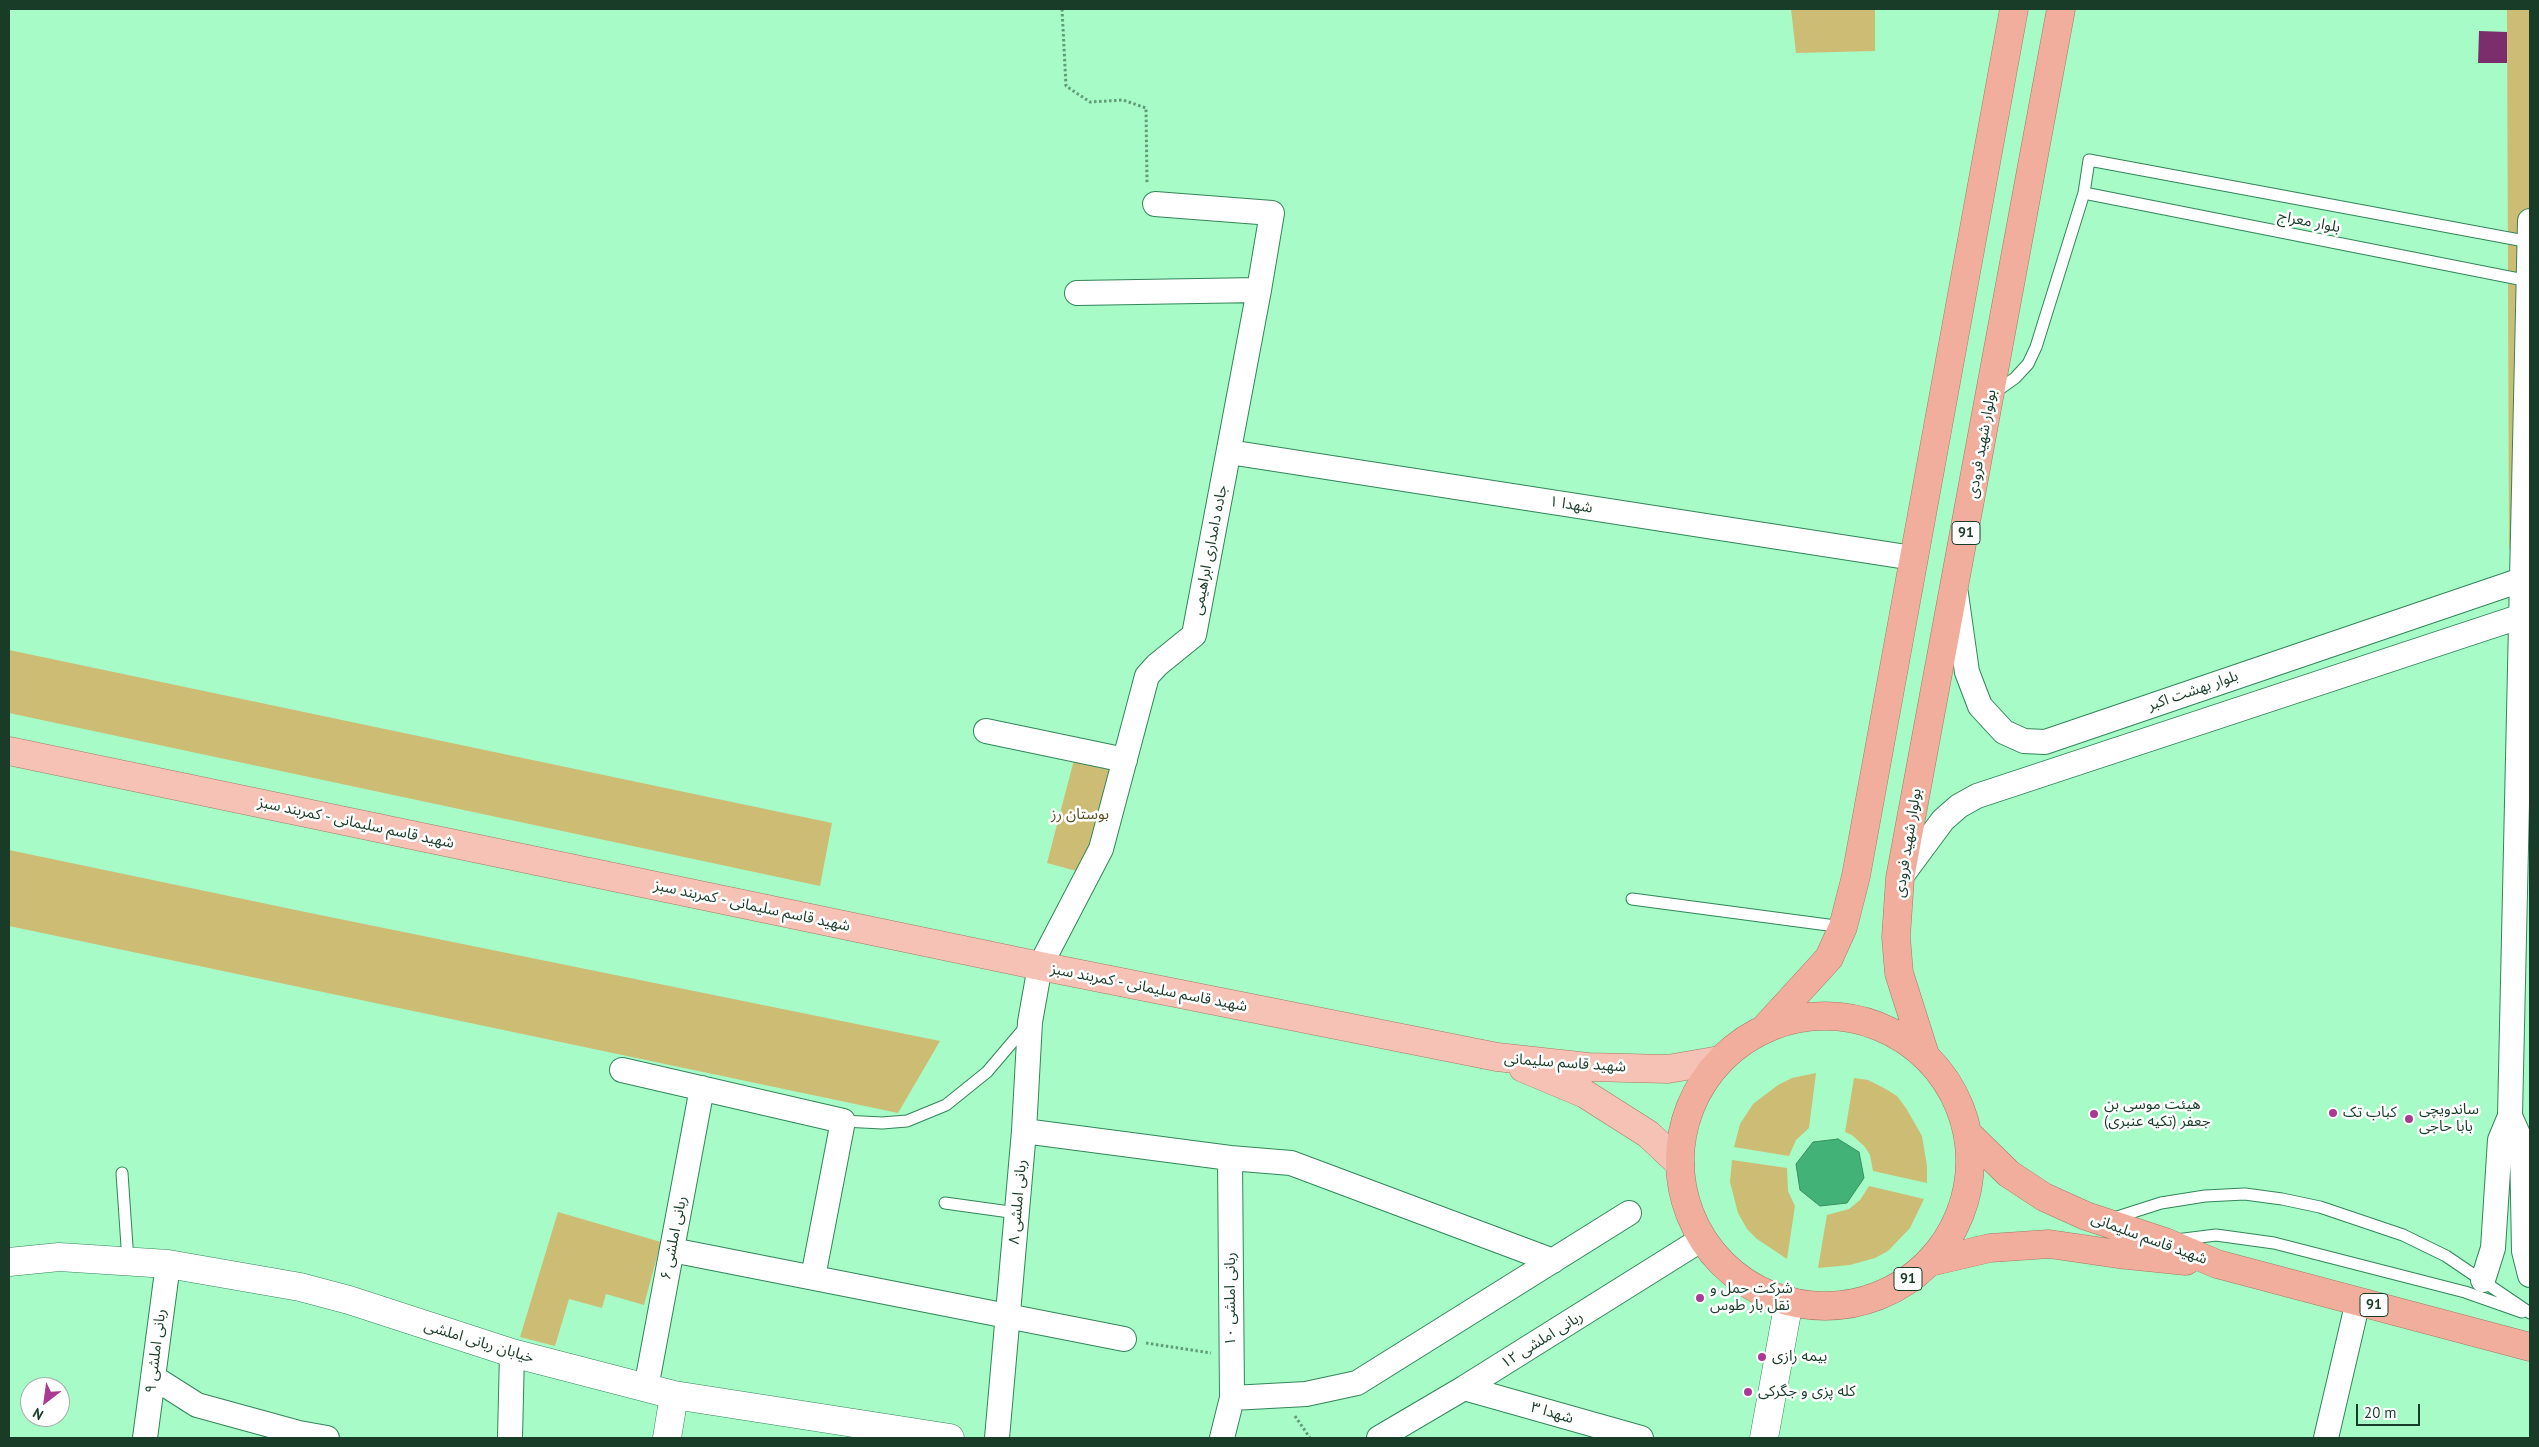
<!DOCTYPE html>
<meta charset="utf-8">
<style>
body{margin:0}
#map{position:relative;width:2539px;height:1447px;overflow:hidden;background:#a7fbc7;font-family:"PT Sans",sans-serif}
canvas{display:block}
.frame{position:absolute;inset:0;border:10px solid #193c28;pointer-events:none}
.north{position:absolute;left:20px;top:1377px;width:50px;height:50px;box-sizing:border-box;background:#fff;border:1px solid #a3b1a9;border-radius:50%;rotate:210deg;font-size:14px;font-weight:700;line-height:20px;text-align:center;color:#193c28}
.north::after{content:'';display:block;margin:auto;width:18px;height:22px;background:#aa3994;clip-path:polygon(50% 0,100% 100%,50% 72%,0 100%)}
.scale{position:absolute;left:2356px;top:1404px;width:64px;height:22px;box-sizing:border-box;border:2px solid #193c28;border-top:0;padding-left:6px;font-size:15px;line-height:18px;white-space:nowrap;color:#193c28;-webkit-text-stroke:4px #fff;paint-order:stroke}
</style>
<div id="map">
<canvas width="2539" height="1447"></canvas>
<div class="frame"></div>
<div class="north">N</div>
<div class="scale">20 m</div>
</div>
<script>
const ctx = document.querySelector('canvas').getContext('2d');
ctx.lineJoin = 'round';
function fill(path, color) { ctx.fillStyle = color; ctx.fill(path, 'evenodd'); }
const shape = rows => new Path2D(rows.map(r => 'M' + r).join(''));
function trace(path, color, width, dash) { ctx.strokeStyle = color; ctx.lineWidth = width; ctx.lineCap = dash ? 'butt' : 'round'; ctx.setLineDash(dash || []); ctx.stroke(path); }
function drawText(font, color, halo, rows, align = 'center') {
  ctx.font = font + ' "PT Sans","Noto Sans Arabic",sans-serif'; ctx.lineWidth = 5; ctx.setLineDash([]); ctx.textBaseline = 'middle'; ctx.strokeStyle = halo; ctx.fillStyle = color; for (const [text, x, y, turn = 0] of rows) {
    ctx.save(); ctx.translate(x, y); ctx.rotate((+turn || 0) * Math.PI / 180); ctx.textAlign = isNaN(turn) ? turn : align; if (halo) ctx.strokeText(text, 0, 0); ctx.fillText(text, 0, 0); ctx.restore();
  }
}
fill(shape([
 [1791,9,1875,9,1875,51,1796,53],
 [2507,9,2530,9,2530,546,2509,549],
 [9,650,832,823,820,886,9,713],
 [1075,756,1112,766,1084,873,1047,863],
 [9,850,315,914,940,1041,898,1113,9,926],
 [1816,1073,1809,1128,1796,1140,1789,1156,1734,1147,1740,1124,1753,1104,1778,1085,1792,1078],
 [1854,1078,1868,1080,1884,1088,1897,1096,1906,1108,1922,1136,1927,1166,1927,1183,1873,1171,1870,1155,1865,1147,1852,1135,1845,1132],
 [1732,1160,1787,1168,1788,1191,1795,1206,1787,1259,1757,1239,1747,1229,1738,1213,1730,1182],
 [1869,1186,1924,1199,1910,1228,1888,1251,1875,1258,1850,1265,1818,1268,1827,1215,1849,1209,1860,1200],
 [558,1212,661,1242,644,1305,606,1294,602,1308,569,1299,555,1346,520,1337]
]), '#cdbc74');
const water = shape([
 [1838,1139,1859,1152,1864,1178,1847,1203,1820,1206,1800,1190,1796,1164,1813,1142,1838,1139]
]);
fill(water, '#43b277');
trace(water, '#368f5f', 1);
fill(shape([
 [2479,31,2507,32,2507,63,2478,63]
]), '#7c2d6c');
const service = shape([
 [2084,193,2529,281],
 [1994,393,2015,378,2028,364,2036,347,2084,193,2089,160,2530,242],
 [1632,899,1843,927],
 [843,1121,882,1123,907,1121,946,1105,987,1072,1027,1025],
 [122,1173,128,1261],
 [945,1203,1017,1213],
 [2111,1219,2161,1203,2205,1196,2245,1194,2282,1199,2320,1207,2403,1235,2446,1256,2530,1313],
 [2176,1240,2216,1235,2274,1243,2465,1292,2522,1312]
]);
const minor = shape([
 [1077,293,1259,290],
 [1229,452,1913,558],
 [1956,594,1967,672,1980,706,2004,732,2024,741,2045,742,2530,577],
 [986,731,1125,760],
 [1900,878,1943,820,1959,806,1977,796,2522,616,2530,616],
 [622,1070,843,1121,813,1277],
 [2510,1116,2522,1143,2524,1251,2530,1275],
 [1024,1131,1230,1158,1291,1163,1553,1261],
 [672,1250,1124,1339],
 [2483,1280,2493,1248,2500,1140,2510,1116,2530,221],
 [153,1377,197,1405,299,1433,327,1438],
 [646,1388,702,1088],
 [1464,1388,1641,1438],
 [1232,1398,1306,1394,1357,1383,1629,1213],
 [145,1438,168,1264],
 [510,1438,512,1353],
 [997,1438,1024,1131,1030,1022,1040,966,1101,849,1147,676,1157,665,1194,635,1259,290,1272,213,1155,204],
 [1222,1438,1232,1398,1230,1158],
 [1379,1438,1464,1388,1702,1239],
 [2326,1438,2358,1301]
]);
const tertiary = shape([
 [9,1262,59,1257,168,1264,300,1287,349,1300,512,1353,674,1395,950,1438],
 [667,1438,674,1395]
]);
const secondary = shape([
 [1764,1438,1789,1301]
]);
const primary = shape([
 [9,751,1040,966,1497,1057,1588,1067,1668,1069,1720,1060],
 [1523,1068,1585,1094,1648,1134,1680,1164]
]);
const trunk = shape([
 '1680 1161a145 145 0 1 1 290 0a145 145 0 1 1-290 0Z',
 [1765,1028,1829,958,1843,927,1856,876,2014,9],
 [1925,1055,1899,973,1896,937,1900,878,2061,9],
 [1968,1134,2009,1174,2044,1197,2086,1216,2165,1242,2217,1264,2530,1347],
 [1930,1262,1990,1248,2049,1244,2118,1254,2186,1261]
]);
trace(service, '#328659', 13);
trace(minor, '#328659', 26);
trace(tertiary, '#328659', 29);
trace(secondary, '#328659', 29);
trace(primary, '#a47963', 29);
trace(trunk, '#a47963', 29);
trace(shape([
 [1062,9,1066,86,1090,102,1123,100,1146,108,1147,183],
 [1146,1343,1211,1353],
 [1295,1416,1310,1438]
]), '#609c78', 3, [2.5, 2.5]);
trace(service, '#fff', 11);
trace(minor, '#fff', 24);
trace(tertiary, '#fff', 28);
trace(secondary, '#fff', 28);
trace(primary, '#f5c2b5', 28);
trace(trunk, '#f2ae9c', 28);
for (const [x, y, r, color] of [
 [2333,1113,5,"#aa3994"],
 [2094,1114,5,"#aa3994"],
 [2409,1119,5,"#aa3994"],
 [1700,1298,5,"#aa3994"],
 [1762,1357,5,"#aa3994"],
 [1748,1392,5,"#aa3994"]
]) { const dot = new Path2D(); dot.arc(x, y, r, 0, 2 * Math.PI); ctx.fillStyle = color; ctx.fill(dot); trace(dot, '#fff', 2); }
for (const [x, y, w] of [
 [1966,533,28],
 [1908,1279,28],
 [2374,1305,28]
]) { const box = new Path2D(); box.roundRect(x - w / 2, y - 11.5, w, 23, 4); ctx.fillStyle = '#fff'; ctx.fill(box); trace(box, '#193c28', 1); }
drawText('bold 14px', '#193c28', null, [
 ["91",1966,533],
 ["91",1908,1279],
 ["91",2374,1305]
]);
drawText('15px', '#193c28', '#fff', [
 ["بلوار معراج",2309,222,11],
 ["بولوار شهید فرودی",1982,444,-80],
 ["شهدا ۱",1571,505,9],
 ["جاده دامداری ابراهیمی",1210,550,-79],
 ["بلوار بهشت اکبر",2193,691,-19],
 ["شهید قاسم سلیمانی - کمربند سبز",356,823,12],
 ["بولوار شهید فرودی",1908,843,-81],
 ["شهید قاسم سلیمانی - کمربند سبز",752,906,12],
 ["شهید قاسم سلیمانی - کمربند سبز",1149,988,11],
 ["شهید قاسم سلیمانی",1565,1063,4],
 ["ربانی املشی ۸",1018,1202,-85],
 ["ربانی املشی ۶",674,1238,-79],
 ["شهید قاسم سلیمانی",2149,1239,20],
 ["ربانی املشی ۱۰",1231,1299,-90],
 ["ربانی املشی ۱۲",1542,1340,-32],
 ["خیابان ربانی املشی",479,1342,17],
 ["ربانی املشی ۹",156,1351,-83],
 ["شهدا ۳",1552,1413,16]
]);
drawText('15px', '#5a5022', '#fff', [
 ["بوستان رز",1080,815]
]);
drawText('15px', '#193c28', '#fff', [
 ["هيئت موسی بن",2104,1105],
 ["جعفر (تکیه عنبری)",2104,1122],
 ["ساندویچی",2419,1110],
 ["بابا حاجی",2419,1127],
 ["کباب تک",2343,1113],
 ["شرکت حمل و",1710,1289],
 ["نقل بار طوس",1710,1306],
 ["بیمه رازی",1772,1357],
 ["کله پزی و جگرکی",1758,1392]
], 'left');
</script>
